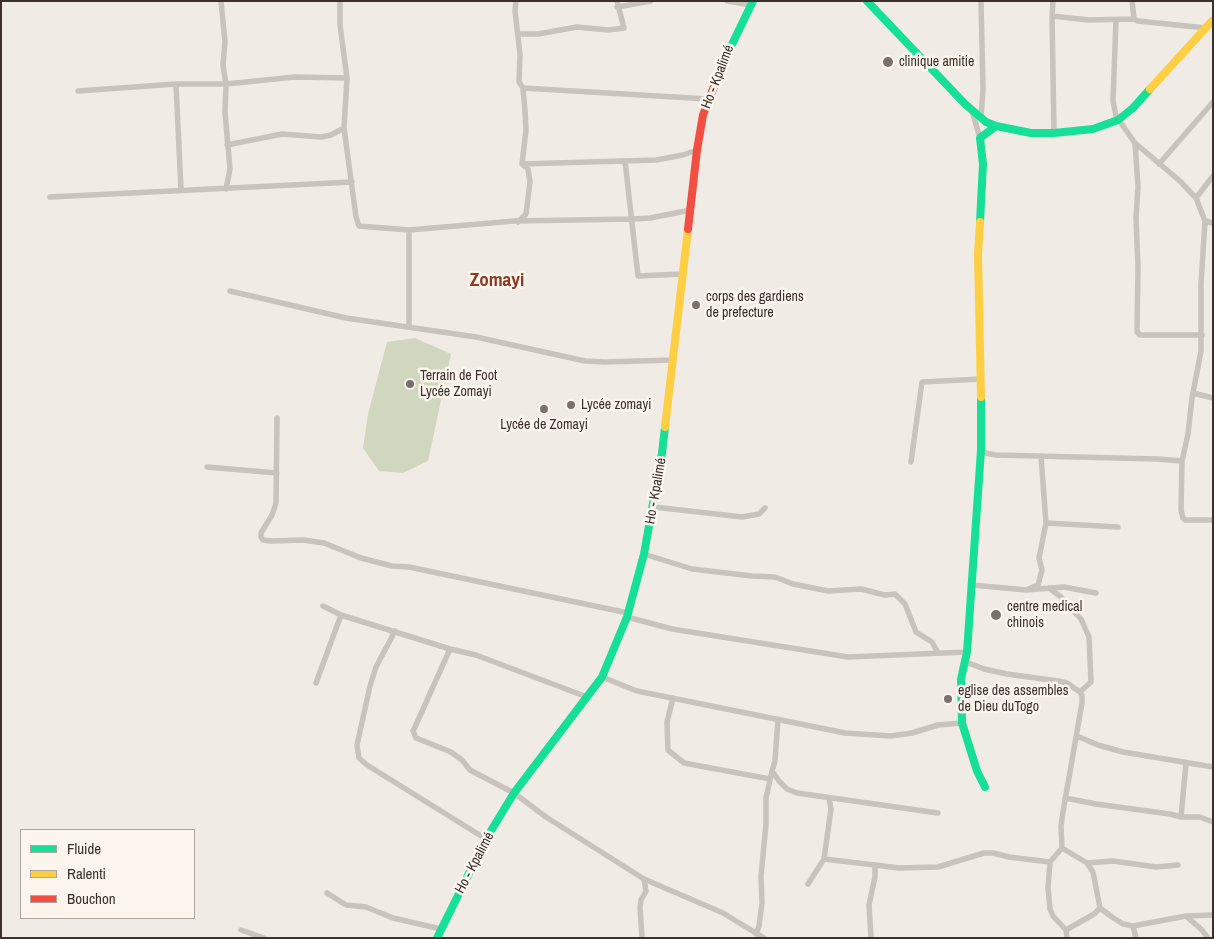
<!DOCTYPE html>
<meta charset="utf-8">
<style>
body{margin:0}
#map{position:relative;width:1214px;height:939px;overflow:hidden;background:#f0ebe5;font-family:"Archivo Narrow",sans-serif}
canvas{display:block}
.frame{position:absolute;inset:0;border:2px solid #3b302b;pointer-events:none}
.legend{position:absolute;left:20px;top:829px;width:175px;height:90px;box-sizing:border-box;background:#fbf5ee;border:1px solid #aea6a0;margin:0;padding:6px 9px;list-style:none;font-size:15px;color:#3b302b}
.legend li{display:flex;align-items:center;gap:10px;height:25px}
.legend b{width:25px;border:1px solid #aea6a0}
</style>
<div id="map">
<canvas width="1214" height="939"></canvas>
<div class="frame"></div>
<ul class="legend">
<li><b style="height:6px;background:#16e098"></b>Fluide</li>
<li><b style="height:6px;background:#ffcf43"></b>Ralenti</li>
<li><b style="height:6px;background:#f24e42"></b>Bouchon</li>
</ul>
</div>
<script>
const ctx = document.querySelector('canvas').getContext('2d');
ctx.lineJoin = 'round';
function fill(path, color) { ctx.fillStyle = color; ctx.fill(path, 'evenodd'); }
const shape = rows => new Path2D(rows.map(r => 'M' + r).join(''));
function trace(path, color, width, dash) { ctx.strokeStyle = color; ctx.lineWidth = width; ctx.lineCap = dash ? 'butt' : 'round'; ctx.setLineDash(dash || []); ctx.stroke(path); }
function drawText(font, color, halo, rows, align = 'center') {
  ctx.font = font + ' "Archivo Narrow",sans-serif'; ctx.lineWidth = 5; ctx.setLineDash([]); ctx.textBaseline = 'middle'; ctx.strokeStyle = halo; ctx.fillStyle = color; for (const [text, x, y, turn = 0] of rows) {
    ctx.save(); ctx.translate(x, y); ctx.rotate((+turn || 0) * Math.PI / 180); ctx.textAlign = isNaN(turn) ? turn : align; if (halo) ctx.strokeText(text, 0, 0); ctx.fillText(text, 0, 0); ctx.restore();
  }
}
fill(shape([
 [415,338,451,354,428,461,403,473,379,471,363,448,368,414,387,342]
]), '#d1d6bf');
trace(shape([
 [221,1,225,42,223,65,226,84,225,112,230,169,226,189],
 [340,1,340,25,347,78,344,128,356,217,359,226,409,230,514,221,633,219,650,218,691,210],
 [516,1,515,11,520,54,519,82,523,88,525,111,526,130,522,164,528,169,530,182,526,214,518,222],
 [727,1,751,5],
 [981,1,983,89,981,118],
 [1053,1,1052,16,1054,133],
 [1132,1,1134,19,1138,21,1206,28],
 [617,7,651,1],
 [1052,16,1089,20,1134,19],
 [1116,20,1113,101,1116,116,1135,143,1180,181,1196,198,1205,221,1213,223],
 [519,34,538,34,577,27,608,30,624,28,617,1],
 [176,84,181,190],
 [523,88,708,99],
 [78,91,176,84,226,84,295,77,347,78],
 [972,111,980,138],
 [1135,143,1138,187,1136,218,1138,267,1137,332,1140,335,1202,335],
 [227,145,282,134,321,137,331,135,344,128],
 [625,161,638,276,682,274],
 [522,164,656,160,683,155,697,150],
 [1159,164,1213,102],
 [50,197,352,182],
 [1196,198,1213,176],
 [230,291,346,318,476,337,585,361,605,362,673,360],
 [409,327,409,230],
 [1193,393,1213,398],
 [277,418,276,503,272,515,261,533,261,537,263,540,271,541,303,540,324,543,361,558,392,566,409,567,628,613],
 [981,450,985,453,996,455,1157,459,1182,461,1181,510,1183,518,1185,520,1213,520],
 [1182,461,1188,434,1192,398,1201,351,1201,284,1205,221],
 [911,462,922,382,981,379],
 [207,467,277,473],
 [654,507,742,517,759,514,765,508],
 [1046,523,1118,527],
 [644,554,692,569,752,576,775,577,793,584,828,591,861,589,885,595,895,594,905,604,916,632,932,642,938,653],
 [972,585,1026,590,1064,587,1096,593],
 [1049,588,1061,597,1081,619,1089,637,1091,682,1080,692],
 [1026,590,1038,585,1042,570,1039,558,1046,523,1041,456],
 [323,606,341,615,450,649,476,655,587,697],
 [627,617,672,629,848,657,967,652],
 [395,631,376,667,370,686,357,745,359,758,367,765,486,839],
 [450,649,415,727,413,731,416,738,451,752,462,760,470,770,514,793,546,817,644,879,723,913,764,938],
 [966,662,984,669,1007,674,1058,681,1067,683,1080,692,1082,696,1082,703,1063,812,1061,826,1062,848,1087,863,1093,872,1100,908,1112,917,1123,924,1133,926,1186,916,1202,930,1208,938],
 [602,677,637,691,845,733,891,736,912,733,938,725,962,723],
 [316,683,341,615],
 [673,698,667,722,668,750,684,763,770,779],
 [778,719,775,761,772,771,779,781,787,789,797,793,938,813],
 [1077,736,1098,745,1123,752,1213,767],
 [1065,798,1096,804,1170,814,1181,817,1200,817,1213,822],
 [1181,817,1186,763],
 [1062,848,1050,862,1048,888,1050,909,1053,916,1066,930],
 [824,859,875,865,875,877,869,905,871,938],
 [1087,863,1113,861,1156,867,1178,865],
 [875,865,899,868,938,867,984,853,993,853,1009,857,1050,862],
 [808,884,824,859,831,809,829,798],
 [327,893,346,905,366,907,393,918,441,929],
 [1186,916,1213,915],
 [1133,926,1136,938],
 [241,930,264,938],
 [756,934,759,926,762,903,761,876,766,824,766,798,772,771],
 [642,938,640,907,641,900,646,891,644,879],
 [1067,938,1066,930,1094,914,1100,908]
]), '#c9c3be', 5.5);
trace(shape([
 [867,1,965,104,986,122,996,126,1031,133,1054,133,1093,129,1118,120,1133,108,1150,89],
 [723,63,753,1],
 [980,222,983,164,980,138,996,126],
 [981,397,981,450,967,652,961,679,962,723,977,771,985,787],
 [437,938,486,839,514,793,602,677,627,617,644,554,662,453,665,427]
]), '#16e098', 8);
trace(shape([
 [1150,89,1213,20],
 [980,222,978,254,981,397],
 [665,427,688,229]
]), '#ffcf43', 8);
trace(shape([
 [688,229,697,150,703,115,723,63]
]), '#f24e42', 8);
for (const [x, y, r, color] of [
 [888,62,6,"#7a716c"],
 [696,305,5,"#7a716c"],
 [410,384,5,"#7a716c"],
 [571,405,5,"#7a716c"],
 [544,409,5,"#7a716c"],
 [996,615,6,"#7a716c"],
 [948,699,5,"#7a716c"]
]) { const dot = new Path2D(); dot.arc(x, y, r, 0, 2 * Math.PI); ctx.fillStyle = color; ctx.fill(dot); trace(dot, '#fbf5ee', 2); }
drawText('14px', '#3b302b', '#fbf5ee', [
 ["clinique amitie",899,62],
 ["corps des gardiens",706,297],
 ["de prefecture",706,313],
 ["Terrain de Foot",420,376],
 ["Lycée Zomayi",420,392],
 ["Lycée zomayi",581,405],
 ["Lycée de Zomayi",544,425,"center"],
 ["centre medical",1007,607],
 ["chinois",1007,623],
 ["eglise des assembles",958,691],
 ["de Dieu duTogo",958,707]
], 'left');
drawText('14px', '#3b302b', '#fbf5ee', [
 ["Ho - Kpalimé",718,77,-69],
 ["Ho - Kpalimé",656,491,-80],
 ["Ho - Kpalimé",475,863,-62]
]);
drawText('bold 19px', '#8c3b22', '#fbf5ee', [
 ["Zomayi",497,281]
]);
</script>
